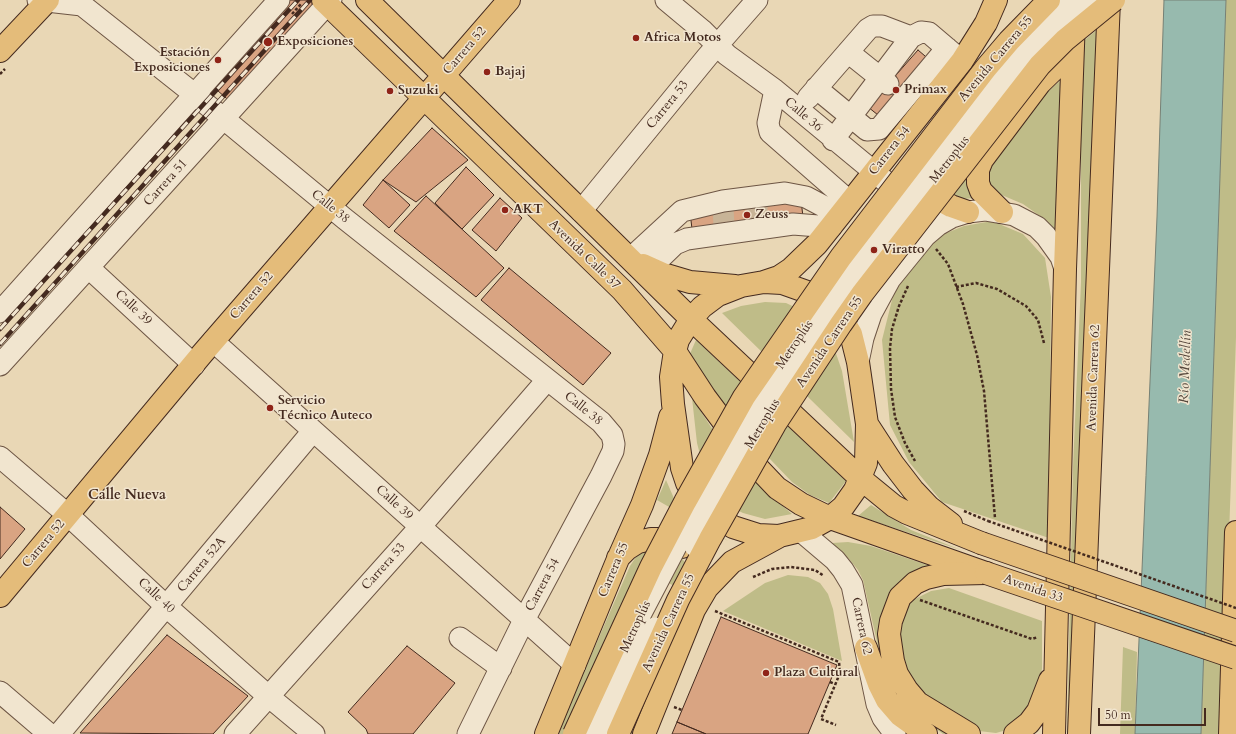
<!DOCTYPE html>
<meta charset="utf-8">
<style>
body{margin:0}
#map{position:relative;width:1236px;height:734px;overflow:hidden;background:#e9d7b5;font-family:Cardo,serif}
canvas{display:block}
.scale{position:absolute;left:1098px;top:708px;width:108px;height:18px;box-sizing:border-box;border:2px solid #442a1f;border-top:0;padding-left:5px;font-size:12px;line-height:14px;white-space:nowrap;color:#442a1f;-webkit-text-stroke:3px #f1e5cf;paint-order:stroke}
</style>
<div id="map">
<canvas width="1236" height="734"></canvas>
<div class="scale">50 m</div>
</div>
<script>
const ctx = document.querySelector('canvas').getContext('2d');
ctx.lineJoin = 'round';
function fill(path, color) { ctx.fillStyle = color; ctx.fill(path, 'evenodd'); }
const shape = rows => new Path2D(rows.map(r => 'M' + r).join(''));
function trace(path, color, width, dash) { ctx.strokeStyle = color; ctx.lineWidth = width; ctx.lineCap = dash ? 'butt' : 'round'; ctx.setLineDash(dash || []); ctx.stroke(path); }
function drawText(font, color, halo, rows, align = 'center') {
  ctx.font = font + ' Cardo,serif'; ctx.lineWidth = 3; ctx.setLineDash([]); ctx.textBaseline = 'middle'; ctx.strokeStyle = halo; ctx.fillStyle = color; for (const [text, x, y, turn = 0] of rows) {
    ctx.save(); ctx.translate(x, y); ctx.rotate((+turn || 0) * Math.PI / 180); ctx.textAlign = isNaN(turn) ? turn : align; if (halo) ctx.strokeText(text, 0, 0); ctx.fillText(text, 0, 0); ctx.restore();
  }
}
fill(shape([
 [1226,0,1236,0,1236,337,1222,734,1201,734],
 [1098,29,1068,734,1067,734,1073,467,1081,282,1081,43],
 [1061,80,1058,235,1040,216,1023,204,997,193,991,189,988,181,989,172,997,155,1040,98],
 [976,163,976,198,947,200],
 [992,221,1023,234,1045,258,1051,297,1049,538,942,502,909,462,890,425,882,340,893,296,917,254,934,238,964,226],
 [765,302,786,303,801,310,829,333,842,371,854,442,722,313,741,306],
 [696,340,846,481,829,503,810,495,792,482,747,435,689,356],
 [692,398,711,427,736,459,764,490,792,514,765,519,743,513,729,506,705,474,697,443],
 [666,480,676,503,728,541,657,500],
 [871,505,911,530,961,550,858,516],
 [848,542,871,546,933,567,909,577,891,675,951,734,943,734,904,705,885,677,863,580,858,570,849,559,832,543],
 [657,545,671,550,682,558,692,574,695,586,693,596,635,734,629,734,689,594,641,568,618,613,566,734,557,734,630,566,638,554,647,547],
 [788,575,808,577,820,583,828,594,833,609,842,661,723,611,765,583],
 [949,588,1042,621,1042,669,1035,701,1010,729,996,733,979,731,922,695,907,674,897,631,904,608,915,599,931,591],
 [1123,647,1137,652,1135,734,1120,734]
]), '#bfbc88');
const water = shape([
 [1164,0,1226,0,1201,734,1135,734,1157,217,1164,0]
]);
fill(water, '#97baae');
trace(water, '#768075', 1);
const building = shape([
 [283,0,327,0,234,105,209,83,283,0],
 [918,50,932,62,883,119,868,107,918,50],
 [432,128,468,160,416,202,383,180,432,128],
 [466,167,494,195,462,229,435,203,466,167],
 [383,180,410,205,389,228,363,205,383,180],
 [426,196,504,268,476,297,394,231,426,196],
 [500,198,522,218,496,251,472,230,500,198],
 [801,200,803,217,692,229,690,212,801,200],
 [509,268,611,353,583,385,481,300,509,268],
 [0,507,25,529,0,559,0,507],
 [721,617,837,665,808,734,706,734,677,722,721,617],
 [167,635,248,696,213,734,80,733,167,635],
 [407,646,455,683,413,734,368,734,366,729,348,712,407,646],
 [677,722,706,734,672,734,677,722]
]);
fill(building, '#d9a482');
trace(building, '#442a1f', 1);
trace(shape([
 [757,204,757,222],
 [723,208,724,226]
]), '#c8b497', 21, [21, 10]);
const minor = shape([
 [38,0,82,5,189,90,345,219,601,422,612,435,614,444,613,451,601,476,524,620,468,734],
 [666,0,702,30,727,55,775,90,896,190,905,203,911,217,916,245],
 [848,52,888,84],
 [816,88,867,130,879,129,947,48],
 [775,90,768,123,770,132,850,202],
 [808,98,868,29,873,26,882,26,911,37],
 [833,140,911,37,921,32,929,33,962,61],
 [581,211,707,57,757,0],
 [631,258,682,211,723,201,785,193,806,197,840,215],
 [89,268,194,365],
 [645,273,675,244,687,239,793,224,831,227],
 [0,312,279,0],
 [213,341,575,665],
 [858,362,863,338,871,314,890,279,925,236,938,225,952,217,968,212,985,210,1014,215,1037,227,1046,236,1061,257,1065,269],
 [0,365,331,0],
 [0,457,68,515,167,607,268,696,314,734],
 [802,532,835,560,843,570,852,585,877,704,883,718,895,734],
 [460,638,501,668],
 [0,692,49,734],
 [59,734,313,431],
 [235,734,420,527,547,380]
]);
const major = shape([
 [323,0,622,290,675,351,705,397,758,468,777,488,801,504,830,518,986,573],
 [367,0,691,319,861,479,894,506,907,513,981,543],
 [0,51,48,0],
 [923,185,940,200,951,206,968,212],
 [643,265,663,274,690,282,735,286],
 [764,282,782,283,813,294,826,303,845,324,851,334,858,362,867,424,866,463,855,490,843,507,830,518,812,528,779,536,758,535,733,527,709,511,698,500,687,483,682,468,673,404,671,377,675,351,678,340,691,319,702,307,718,295,741,286,764,282],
 [764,282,779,277,791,269,817,244,962,61,986,23,996,0],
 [867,424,893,464,913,490,929,507,951,524],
 [618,558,627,549,638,542,651,539,665,539,682,547],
 [0,596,202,354,509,0],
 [546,734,618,559,642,505,660,455,670,417],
 [644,734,694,610,707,588,732,562,778,537]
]);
const highway = shape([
 [1002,212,981,191,978,183,978,170,982,160,1040,83,1072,52],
 [866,648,879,684,887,700,900,715,926,734],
 [969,734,918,703,907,690,897,674,893,661,889,634,891,621,900,597,915,583,926,578,943,574,986,573],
 [1015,734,1029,723,1038,711,1050,680],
 [1054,734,1065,269,1074,18],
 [1079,734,1109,0],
 [1230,734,1236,532]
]);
trace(minor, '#6d5544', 23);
trace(major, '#442a1f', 24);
trace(highway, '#442a1f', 24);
trace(shape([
 [292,14,301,4],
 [0,74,5,69],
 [936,249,948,264,963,304,977,355,984,391,995,518],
 [908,286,899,306,892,329,890,348,891,389,895,417,905,443,915,461],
 [956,287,976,283,997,289,1026,306,1038,320,1044,343],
 [964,511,988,521],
 [753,577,772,569,791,567,815,570,824,576],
 [920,600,1032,639,1038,637],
 [715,611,839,662,840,673,821,719,836,725],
 [830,682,835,684],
 [674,707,682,710]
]), '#442a1f', 2.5, [3, 2]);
trace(minor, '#f1e5cf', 21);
trace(major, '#e4bc7a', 22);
trace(highway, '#e4bc7a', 22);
const rail = shape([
 [0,329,298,0],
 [0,344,310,0]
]);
trace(rail, '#442a1f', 4.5);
trace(rail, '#f1e5cf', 3, [9]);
const minorBridge = shape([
 [695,546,764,422,797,369,835,312,923,196,1021,70,1047,42,1094,0],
 [588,734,637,621,705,491,801,334,908,188,1016,50,1046,20,1069,0],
 [605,734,655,628]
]);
const majorBridge = shape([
 [981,543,1236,631],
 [986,573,1236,658],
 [574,734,651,567,685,502,744,397,841,257,986,68,1009,41,1049,0],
 [618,734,678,600,710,539,775,424,841,324,862,294,1040,65,1065,40,1114,0]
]);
trace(minorBridge, '#6d5544', 23, []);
trace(majorBridge, '#442a1f', 24, []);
trace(shape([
 [988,521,1236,608]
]), '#442a1f', 2.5, [3, 2]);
trace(minorBridge, '#f1e5cf', 21);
trace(majorBridge, '#e4bc7a', 22);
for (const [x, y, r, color] of [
 [636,38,4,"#8f2418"],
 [268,42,5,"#8f2418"],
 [218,60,4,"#8f2418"],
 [487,72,4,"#8f2418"],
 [896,90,4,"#8f2418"],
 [390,91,4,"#8f2418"],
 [505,210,4,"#8f2418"],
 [747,215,4,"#8f2418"],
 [874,250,4,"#8f2418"],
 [270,408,4,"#8f2418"],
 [766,673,4,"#8f2418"]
]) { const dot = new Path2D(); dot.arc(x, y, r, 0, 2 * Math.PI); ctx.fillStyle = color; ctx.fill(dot); trace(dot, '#f1e5cf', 1.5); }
drawText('bold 13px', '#442a1f', '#f1e5cf', [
 ["Africa Motos",644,38],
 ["Exposiciones",277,42],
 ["Estación",210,53,"right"],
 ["Exposiciones",210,68,"right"],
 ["Bajaj",495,72],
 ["Primax",904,90],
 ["Suzuki",398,91],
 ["AKT",513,210],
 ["Zeuss",755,215],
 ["Viratto",882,250],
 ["Servicio",278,401],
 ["Técnico Auteco",278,416],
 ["Plaza Cultural",774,673]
], 'left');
drawText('13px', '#442a1f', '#f1e5cf', [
 ["Carrera 52",465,51,-49],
 ["Avenida Carrera 55",996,59,-50],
 ["Carrera 53",668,105,-51],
 ["Calle 36",803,115,40],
 ["Carrera 54",890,151,-52],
 ["Metroplus",950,160,-52],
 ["Carrera 51",166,183,-48],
 ["Calle 38",330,207,39],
 ["Avenida Calle 37",584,255,44],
 ["Carrera 52",252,296,-49],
 ["Calle 39",133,308,43],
 ["Avenida Carrera 55",830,342,-56],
 ["Metroplús",795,345,-56],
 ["Avenida Carrera 62",1094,378,-88],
 ["Calle 38",583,409,39],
 ["Metroplus",763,424,-59],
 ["Calle 39",394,503,42],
 ["Carrera 52",44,544,-50],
 ["Carrera 52A",202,565,-50],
 ["Carrera 53",384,567,-48],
 ["Carrera 55",614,570,-67],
 ["Carrera 54",543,585,-62],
 ["Avenida 33",1033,589,19],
 ["Calle 40",156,596,43],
 ["Avenida Carrera 55",669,623,-65],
 ["Carrera 62",861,626,78],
 ["Metroplús",636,627,-65]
]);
drawText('italic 14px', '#55473c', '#f1e5cf', [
 ["Río Medellín",1186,367,-88]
]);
drawText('bold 14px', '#442a1f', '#f1e5cf', [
 ["Calle Nueva",127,496]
]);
</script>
